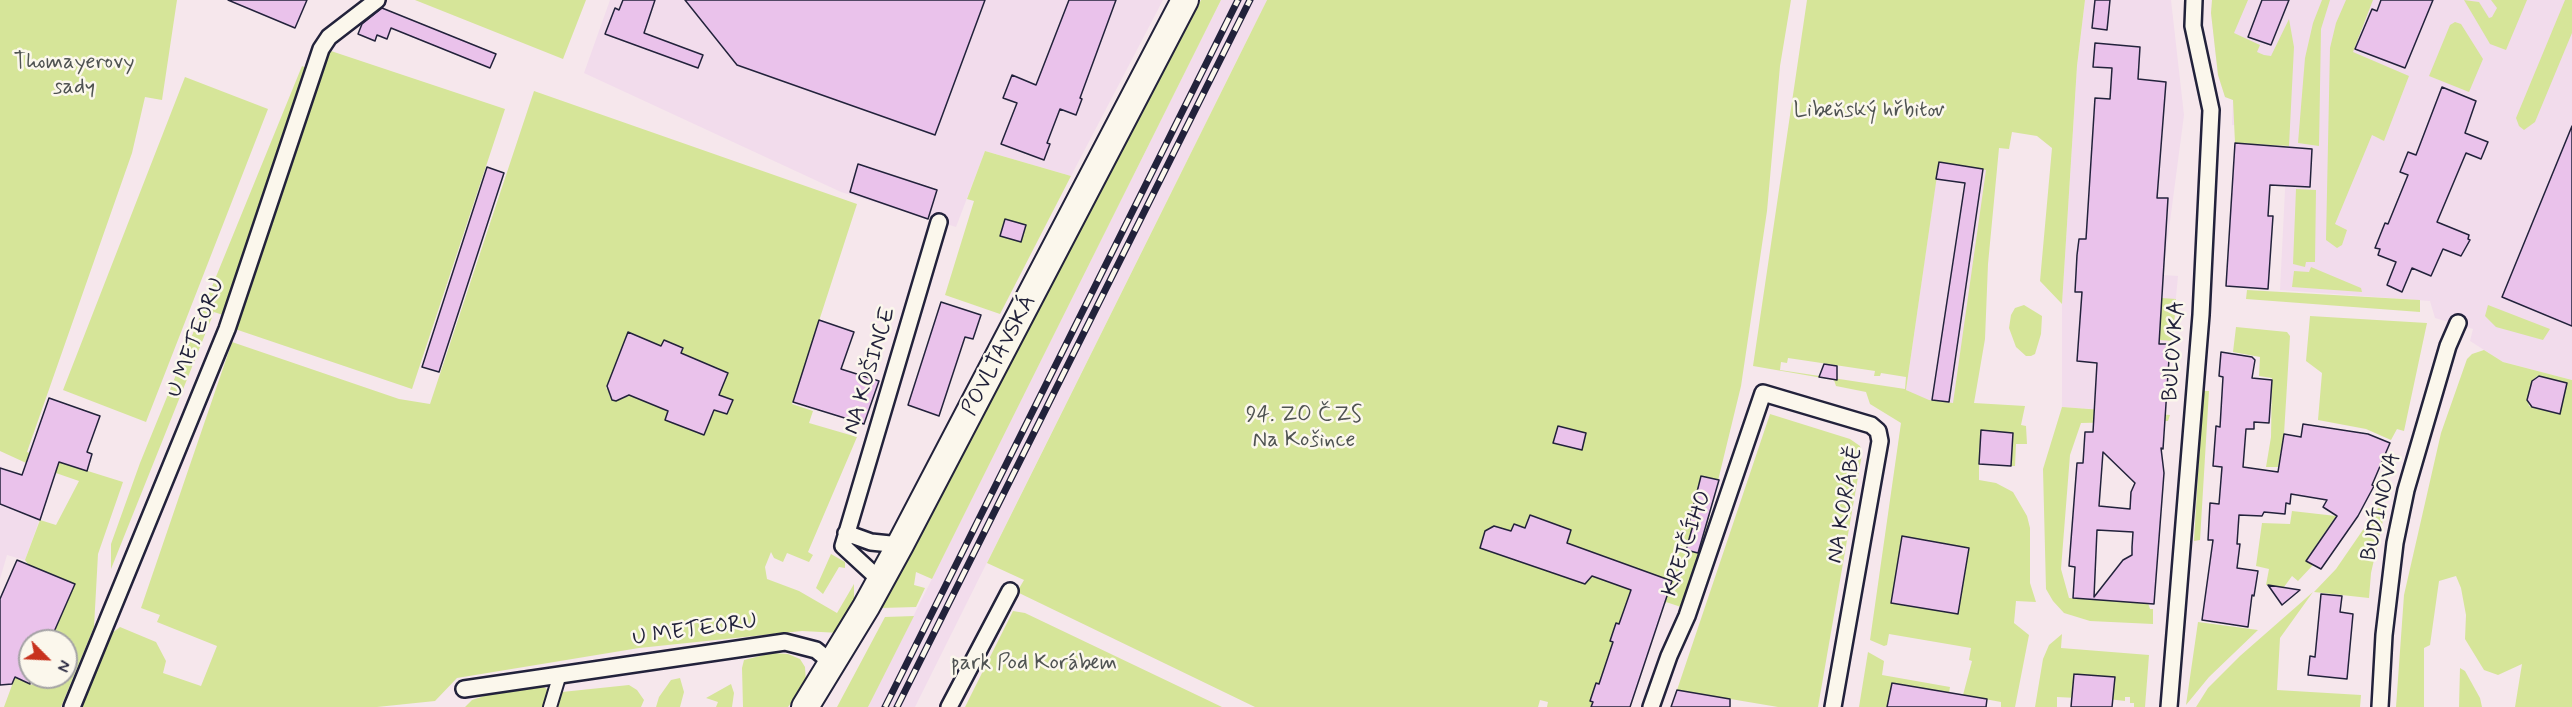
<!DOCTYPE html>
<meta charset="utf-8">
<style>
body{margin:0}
#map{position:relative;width:2572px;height:707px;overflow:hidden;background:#f6e7ec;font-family:Mynerve,sans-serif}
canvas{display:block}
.north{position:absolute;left:18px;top:629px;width:60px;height:60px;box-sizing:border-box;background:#fbf7ec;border:2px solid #a4a2a5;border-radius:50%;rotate:114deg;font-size:16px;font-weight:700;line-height:24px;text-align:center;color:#22223b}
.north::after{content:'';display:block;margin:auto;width:21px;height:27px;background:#c8321e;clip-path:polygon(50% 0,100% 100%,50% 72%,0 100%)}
</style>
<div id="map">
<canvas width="2572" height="707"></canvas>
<div class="north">N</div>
</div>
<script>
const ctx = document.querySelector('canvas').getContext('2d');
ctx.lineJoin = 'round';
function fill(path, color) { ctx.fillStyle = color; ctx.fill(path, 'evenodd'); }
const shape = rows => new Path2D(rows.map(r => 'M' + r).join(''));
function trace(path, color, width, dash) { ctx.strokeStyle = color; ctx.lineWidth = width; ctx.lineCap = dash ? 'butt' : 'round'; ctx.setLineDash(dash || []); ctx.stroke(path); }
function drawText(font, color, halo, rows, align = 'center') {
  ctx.font = font + ' Mynerve,sans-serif'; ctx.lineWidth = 5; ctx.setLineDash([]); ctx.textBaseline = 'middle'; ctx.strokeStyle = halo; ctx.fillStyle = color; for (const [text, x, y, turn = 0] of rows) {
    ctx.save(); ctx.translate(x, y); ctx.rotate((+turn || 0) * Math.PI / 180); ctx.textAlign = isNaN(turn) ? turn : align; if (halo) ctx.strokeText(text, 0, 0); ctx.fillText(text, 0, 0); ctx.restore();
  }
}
fill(shape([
 [610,0,1163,0,1071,176,985,151,956,227,841,192,584,73],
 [1221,0,1267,0,915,707,868,707],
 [2085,0,2171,0,2184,115,2163,275,2178,276,2165,414,2062,407,2062,304,2077,66],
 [2212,0,2572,0,2572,380,2503,362,2470,341,2473,329,2435,318,2430,301,2280,290,2288,130,2232,125,2233,100,2225,97,2218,75,2211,13],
 [1939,160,1987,167,1957,405,1931,403,1906,390],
 [0,465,6,470,29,477,32,469,55,476,25,560,7,555,0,579]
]), '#f2dcec');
fill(shape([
 [0,0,177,0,162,100,145,97,132,153,27,452,123,482,98,554,94,627,61,707,4,707,15,677,32,685,34,677,66,677,66,641,49,640,63,612,25,560,40,520,56,525,79,481,24,462,0,451],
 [415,0,586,0,563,59],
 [1201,0,1221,0,932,579,916,572,914,585,925,588,916,607,881,608],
 [1267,0,1791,0,1780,66,1767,211,1741,386,1688,604,1684,608,1666,602,1665,604,1663,601,1631,590,1619,624,1616,623,1610,641,1613,642,1599,684,1596,684,1590,701,1593,702,1591,707,1547,707,1548,702,1540,700,1538,707,1255,707,1017,592,1024,580,987,563],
 [1807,0,2085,0,2077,66,2062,304,2040,281,2052,148,2037,136,2012,132,2009,149,1999,148,1988,264,1985,339,1974,403,2025,406,2021,425,2026,426,2027,444,2016,444,2015,466,2011,466,2013,433,1982,430,1979,464,1979,480,1996,483,2013,492,2027,516,2030,528,2030,583,2036,602,2016,601,2014,623,2029,635,2015,707,2001,707,2001,702,1963,695,1972,661,1969,660,1971,648,1889,634,1887,645,1884,646,1870,640,1901,423,1870,404,1866,392,1836,386,1834,380,1753,366],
 [1939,162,1986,170,1953,403,1929,400,1906,390],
 [1788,358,1875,371,1874,376,1880,376,1881,373,1906,377,1905,389,1780,370,1781,362,1787,363],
 [1902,537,1969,548,1957,614],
 [2212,0,2248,0,2234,33,2260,45,2257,52,2264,55,2271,56,2289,19,2294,47,2289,146,2235,143,2233,100,2225,97,2218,75,2211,13],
 [2322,0,2330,0,2321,29,2319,146,2298,143,2305,58,2313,23],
 [2346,0,2373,0,2353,52,2409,76,2384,141,2372,135,2335,224,2347,230,2342,245,2337,248,2326,240,2330,48,2336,23],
 [2464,0,2479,2,2489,18,2492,17,2497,8,2491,0,2527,0,2506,50,2490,44],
 [2565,0,2572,0,2572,33,2535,122,2524,130,2519,126,2516,118],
 [2455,22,2461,24,2483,59,2469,92,2429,76,2450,25],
 [325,49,505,109,412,389,232,328],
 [313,50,226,316,214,312,111,569,111,544,140,463,302,66,306,68],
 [185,77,268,109,146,422,63,390],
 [534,91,857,204,792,404,813,411,809,423,857,437,808,552,813,555,809,562,787,553,783,562,774,558,771,552,765,567,767,579,799,591,837,613,854,584,854,602,840,633,802,631,639,648,457,678,435,701,377,707,77,707,108,636,120,627,156,642,166,661,163,673,201,686,217,646,157,622,160,615,141,608,232,342,399,399,430,404],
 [628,333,661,346,664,340,683,348,681,353,728,373,719,395,733,401,727,414,714,410,703,435,665,420,668,411,630,392,628,397,624,396,622,399,613,400,609,395,609,390,606,388],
 [985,151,1071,176,1000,314,945,295,974,201,967,199],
 [1005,219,1026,225,1021,242,1000,236],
 [2296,189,2316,190,2315,262,2306,262,2305,267,2293,264],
 [2311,267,2361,288,2362,292,2292,287,2294,271,2309,272],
 [2247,290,2420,300,2420,312,2246,299],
 [2162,298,2176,299,2173,341,2159,340],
 [2024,305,2042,316,2041,334,2035,354,2031,356,2026,356,2016,347,2009,328,2011,315,2015,308],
 [2488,305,2550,329,2543,340,2496,327,2485,316],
 [2310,316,2427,323,2404,431,2397,429,2391,440,2366,429,2318,420,2322,373,2306,361],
 [2236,327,2287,332,2290,336,2284,434,2278,467,2266,467,2271,437,2272,378,2259,376,2260,357,2233,352],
 [2484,350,2503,362,2572,380,2572,707,2515,707,2522,664,2498,675,2484,670,2465,639,2466,615,2461,588,2456,576,2439,581,2430,645,2424,648,2424,707,2396,707,2404,595,2441,433,2467,359,2472,354],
 [2537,376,2567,383,2560,414,2529,406,2528,400,2532,381],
 [2203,391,2209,391,2200,540,2194,541],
 [2062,407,2170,415,2168,421,2081,423,2070,455,2061,569,2069,598,2148,603,2150,609,2153,609,2153,624,2090,621,2064,613,2053,601,2046,589,2043,469],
 [1770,414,1850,439,1860,446,1862,454,1818,707,1778,707,1677,690],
 [2380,505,2386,507,2371,573,2369,598,2314,592,2336,569],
 [2292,511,2336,516,2306,560,2313,565,2298,581,2292,576,2284,587,2266,585,2269,569,2256,566,2262,523,2290,524],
 [831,554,845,562,845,568,839,567,823,594,816,588],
 [2313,592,2280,638,2277,690,2361,695,2360,707,2196,707,2208,688,2240,656],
 [1013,611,1025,613,1222,707,965,707],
 [914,616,868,707,837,707,885,617],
 [2198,622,2258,630,2209,677,2186,705],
 [2062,634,2061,648,2149,655,2145,707,2134,707,2134,703,2130,703,2130,697,2125,697,2125,701,2108,699,2113,695,2115,677,2077,698,2057,697,2057,707,2035,707,2043,659,2049,645],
 [1868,652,1884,661,1882,675,1950,687,1949,693,1892,683,1887,707,1859,707],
 [772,653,788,654,800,659,805,667,806,683,788,707,743,707,742,668,744,660],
 [2460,668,2465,671,2480,698,2482,707,2459,707],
 [680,678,684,692,680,707,656,707,659,697,671,680],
 [731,684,734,693,732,707,716,707,718,702,706,698],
 [629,685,637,690,644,700,641,707,558,707,562,692],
 [544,687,548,690,543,707,465,707,472,700,487,695]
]), '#d6e599');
const building = shape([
 [228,0,307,0,295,28,228,0],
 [623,0,655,0,644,33,703,55,698,68,605,34,615,8,619,10,623,0],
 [685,0,985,0,935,135,737,65,685,0],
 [1069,0,1116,0,1080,98,1082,99,1076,115,1060,109,1047,143,1050,144,1044,160,1001,144,1017,103,1003,98,1012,75,1036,85,1069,0],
 [2095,0,2110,0,2107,30,2092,28,2095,0],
 [2262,0,2289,0,2271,45,2248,37,2262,0],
 [2381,0,2433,0,2405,68,2355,49,2372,9,2377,11,2381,0],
 [382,8,496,54,490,68,391,28,387,39,377,35,375,41,358,34,362,24,382,8],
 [2095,43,2140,47,2138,79,2166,82,2157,198,2168,198,2159,344,2170,344,2163,449,2161,448,2164,473,2154,604,2073,598,2075,567,2069,566,2077,463,2083,463,2085,432,2093,432,2097,363,2077,361,2082,292,2075,292,2077,255,2079,239,2086,239,2095,98,2110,99,2112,68,2093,67,2095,43],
 [2103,452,2135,483,2131,492,2130,509,2099,506,2103,452],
 [2097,530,2133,532,2132,547,2132,555,2123,560,2094,597,2097,530],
 [2442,87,2476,101,2465,133,2488,142,2481,159,2466,153,2437,222,2469,235,2468,239,2470,240,2461,256,2443,249,2431,276,2412,268,2402,292,2387,285,2396,262,2378,255,2380,249,2375,248,2385,223,2388,224,2408,175,2400,172,2408,152,2416,155,2442,87],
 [2572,126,2572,326,2502,297,2572,126],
 [2235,143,2312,149,2310,187,2270,185,2268,216,2273,216,2268,289,2226,286,2235,143],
 [1939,162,1983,169,1949,402,1932,400,1965,183,1936,179,1939,162],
 [858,164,937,190,928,219,850,192,858,164],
 [487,167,504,173,439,372,422,367,487,167],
 [1005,219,1026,225,1021,242,1000,236,1005,219],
 [941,302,981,315,973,339,965,337,939,416,908,405,941,302],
 [819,320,854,332,841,369,879,381,864,424,793,402,819,320],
 [628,332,661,346,664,340,683,348,681,353,728,373,719,395,733,400,727,414,714,410,704,435,665,420,668,411,629,395,616,401,612,400,607,386,628,332],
 [2221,352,2252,357,2255,360,2252,378,2272,380,2269,423,2254,422,2254,429,2246,429,2243,467,2278,472,2284,434,2301,437,2303,424,2368,434,2390,443,2372,485,2374,486,2358,516,2321,569,2306,561,2337,516,2323,507,2327,500,2291,494,2290,504,2286,503,2285,514,2264,512,2262,516,2239,515,2237,544,2240,544,2237,568,2258,571,2254,596,2252,595,2248,627,2202,620,2213,540,2208,540,2210,503,2219,504,2222,467,2213,466,2216,426,2220,427,2223,377,2219,376,2221,352],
 [1824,364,1837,366,1837,380,1819,377,1824,364],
 [2539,376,2567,383,2560,414,2532,407,2527,400,2532,381,2539,376],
 [49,398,100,416,87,452,92,454,87,471,59,462,40,520,0,504,0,468,22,475,49,398],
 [1558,426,1586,433,1582,450,1553,443,1558,426],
 [1981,430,2013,433,2011,466,1979,464,1981,430],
 [1701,476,1719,480,1698,553,1686,550,1693,525,1689,524,1701,476],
 [1530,515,1571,530,1567,543,1672,581,1630,707,1591,707,1593,702,1590,701,1596,683,1599,684,1613,642,1610,641,1616,623,1619,624,1631,590,1592,576,1585,584,1480,548,1485,531,1494,526,1511,531,1514,524,1525,528,1530,515],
 [1902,536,1969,548,1958,614,1891,603,1902,536],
 [17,560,75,584,50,641,30,641,30,684,15,677,12,684,0,685,0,599,17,560],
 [2268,585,2300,590,2282,605,2268,585],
 [2321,594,2342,596,2340,612,2353,614,2347,679,2308,675,2310,656,2315,657,2321,594],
 [2074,674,2115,677,2112,707,2071,707,2074,674],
 [1892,683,1987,699,1986,707,1887,707,1892,683],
 [1677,690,1730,699,1730,707,1671,707,1677,690]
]);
fill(building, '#eac2eb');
trace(building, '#22223b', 1.5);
const pedestrian = shape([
 [550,707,560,674]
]);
const minor = shape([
 [846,533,871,542,900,545],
 [881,581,843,546,939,222],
 [464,689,785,642,816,650,832,663],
 [72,707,227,329,321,49,329,37,377,0],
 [949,707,1010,591],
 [1651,707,1669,656,1687,616,1763,393,1871,425,1878,431,1880,441,1833,707],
 [2169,707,2201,315,2211,110,2193,26,2194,0],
 [2380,707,2384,635,2395,543,2406,490,2448,346,2458,323]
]);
const primary = shape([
 [805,707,866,607,900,545,1185,0]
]);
trace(pedestrian, '#22223b', 16);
trace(minor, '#22223b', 20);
trace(primary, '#22223b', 30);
trace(pedestrian, '#fbf7ec', 12);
trace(minor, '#fbf7ec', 15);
trace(primary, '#fbf7ec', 26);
const rail = shape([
 [885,707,1238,0],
 [897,707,1250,0]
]);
trace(rail, '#22223b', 7);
trace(rail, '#fbf7ec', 4.5, [14]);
drawText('22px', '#4f5352', '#fbf7ec', [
 ["Thomayerovy",74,63],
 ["sady",74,88],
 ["Libeňský hřbitov",1869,111],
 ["94. ZO ČZS",1304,416],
 ["Na Košince",1304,441],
 ["park Pod Korábem",1034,664]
]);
drawText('22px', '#22223b', '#fbf7ec', [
 ["U METEORU",197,338,-69],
 ["BULOVKA",2175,351,-86],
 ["POVLTAVSKÁ",1000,356,-62],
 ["NA KOŠINCE",871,371,-73],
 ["NA KORÁBĚ",1846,505,-80],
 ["BUDÍNOVA",2382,507,-77],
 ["KREJČÍHO",1688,544,-71],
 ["U METEORU",695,631,-8]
]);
</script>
